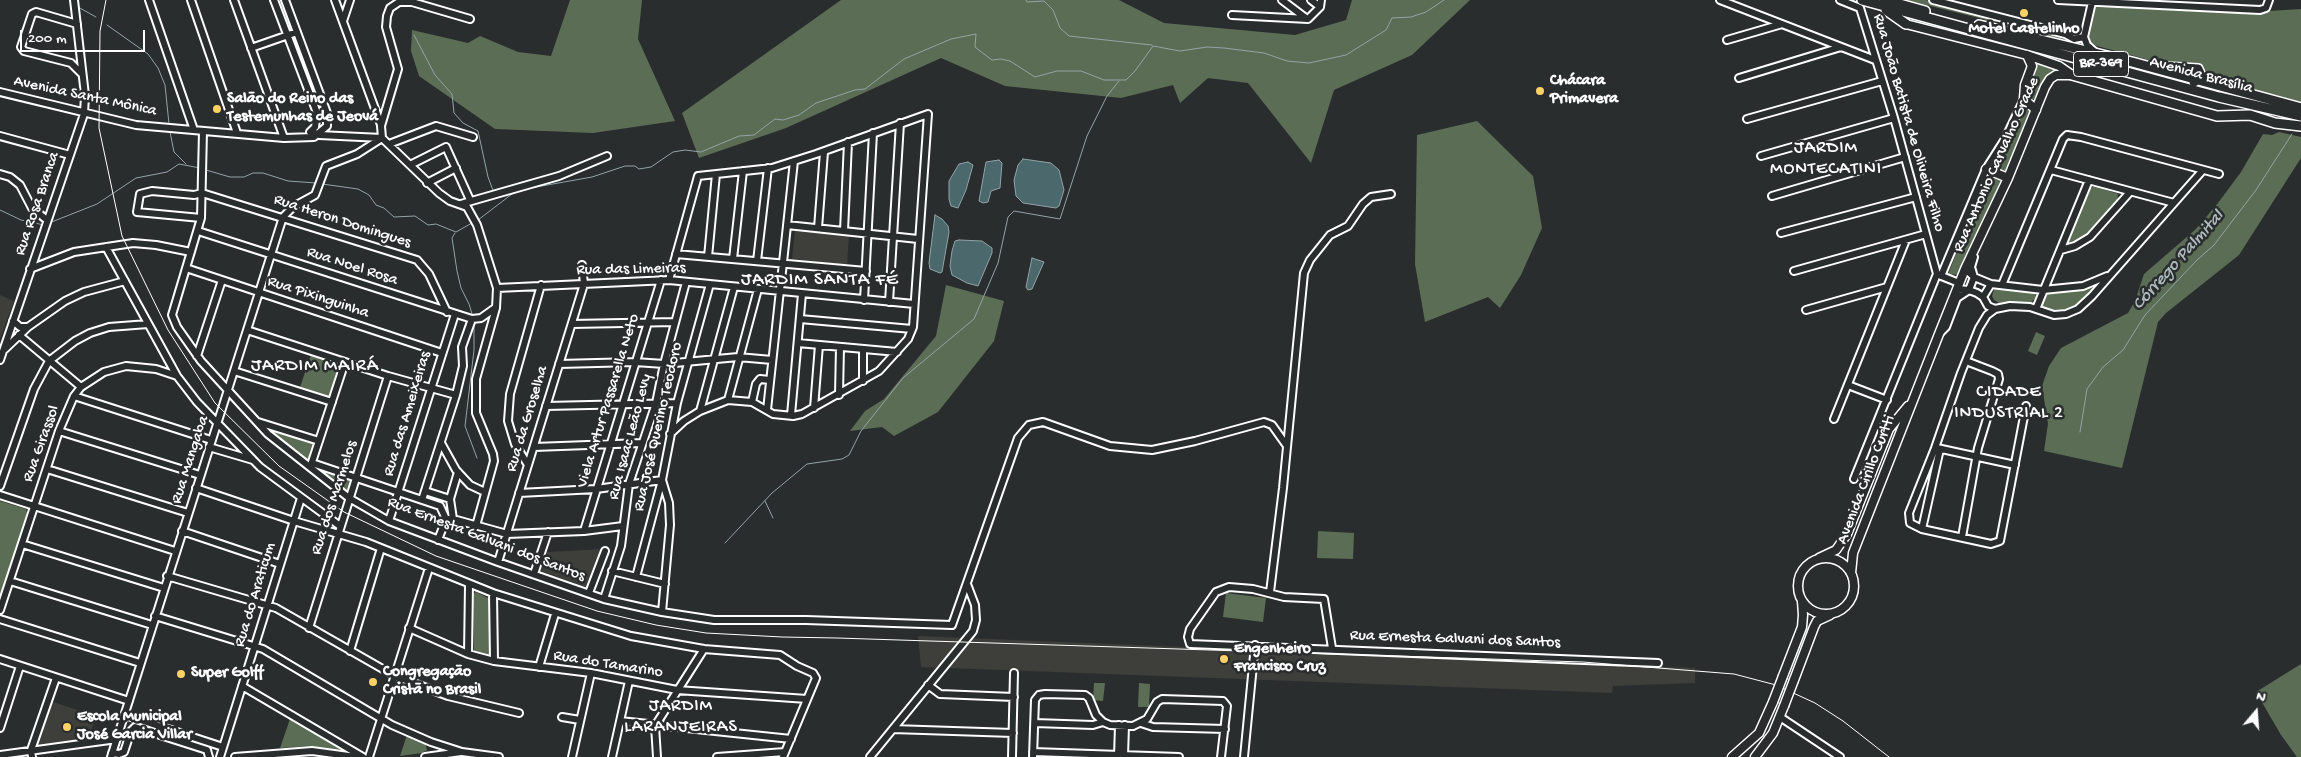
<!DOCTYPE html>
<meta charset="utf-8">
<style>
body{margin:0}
#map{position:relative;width:2301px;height:757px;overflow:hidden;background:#2a2d2e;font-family:"Gochi Hand",sans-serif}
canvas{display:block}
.north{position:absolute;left:2231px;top:687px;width:50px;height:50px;-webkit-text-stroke:4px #2a2d2e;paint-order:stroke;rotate:18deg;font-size:14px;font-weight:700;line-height:20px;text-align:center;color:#fff}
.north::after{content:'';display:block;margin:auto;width:18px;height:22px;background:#fff;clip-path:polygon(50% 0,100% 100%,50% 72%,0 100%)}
.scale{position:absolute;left:20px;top:30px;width:125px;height:22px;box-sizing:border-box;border:2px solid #fff;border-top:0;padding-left:6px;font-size:15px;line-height:18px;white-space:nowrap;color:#fff;-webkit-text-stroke:4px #2a2d2e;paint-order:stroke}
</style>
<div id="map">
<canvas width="2301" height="757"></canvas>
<div class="north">N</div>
<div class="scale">200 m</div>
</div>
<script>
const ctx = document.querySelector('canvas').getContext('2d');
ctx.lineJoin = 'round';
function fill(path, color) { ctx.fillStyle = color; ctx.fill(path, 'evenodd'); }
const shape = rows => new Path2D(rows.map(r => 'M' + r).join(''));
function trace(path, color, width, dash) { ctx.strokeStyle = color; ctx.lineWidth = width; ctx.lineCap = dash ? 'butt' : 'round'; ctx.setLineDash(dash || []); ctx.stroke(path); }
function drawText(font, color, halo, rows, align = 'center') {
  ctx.font = font + ' "Gochi Hand",sans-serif'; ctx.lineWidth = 5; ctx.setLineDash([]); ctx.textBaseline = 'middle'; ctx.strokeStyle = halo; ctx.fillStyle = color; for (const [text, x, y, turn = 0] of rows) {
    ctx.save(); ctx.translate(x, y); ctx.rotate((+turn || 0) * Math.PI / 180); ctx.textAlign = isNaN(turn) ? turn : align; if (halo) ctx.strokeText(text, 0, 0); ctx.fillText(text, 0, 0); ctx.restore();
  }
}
fill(shape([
 [795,231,849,236,847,265,792,259],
 [0,295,14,301,0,339],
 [604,549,589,588,541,571,547,552],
 [918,636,1695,668,1695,683,1613,686,1612,693,921,667],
 [50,701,96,716,89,738,36,746]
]), '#3e3e3a');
fill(shape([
 [570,0,642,0,638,39,675,121,593,133,495,129,419,76,411,51,412,30,468,43,480,36,518,52,551,56],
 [841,0,1119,0,1164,23,1295,35,1346,20,1352,0,1470,0,1412,55,1334,90,1311,163,1248,83,1208,78,1180,103,1173,85,1121,98,1005,86,941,58,786,128,699,158,682,113],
 [1906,0,1926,0,2001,20,1995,22],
 [2096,3,2269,11,2301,9,2301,105,2207,78,2203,70,2149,60,2097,46,2087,40],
 [2011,23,2059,34,2064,38,2061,39,2005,25],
 [2038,61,2059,69,2048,76,2040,87,2035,98,2031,100,2030,96],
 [2027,107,2031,111,2026,130,2009,169,2004,173,1997,171,1996,162,2019,115,2023,114],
 [1477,121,1533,176,1542,228,1521,275,1500,308,1488,297,1425,322,1415,264,1417,135],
 [2279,132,2301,137,2301,158,2239,255,2166,313,2158,322,2122,468,2044,451,2048,424,2042,386,2049,366,2061,348,2128,313,2135,301,2144,274,2196,229,2218,203,2241,172,2263,134,2272,135],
 [1994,177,2004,181,1959,275,1948,274,1987,178],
 [2095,186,2118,194,2117,202,2088,233,2073,243,2069,243,2068,240,2089,189],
 [946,285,1004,301,994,341,938,412,894,436,882,427,850,431,865,411,884,399,936,336],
 [2090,286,2093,289,2086,298,2071,309,2048,310,2043,308,2042,304,2046,292],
 [1999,287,2034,291,2036,297,2031,303,1999,303,1994,300,1992,296,1994,290],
 [2036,332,2045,336,2037,355,2028,351],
 [311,355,341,366,329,399,299,390],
 [264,426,315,443,308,463],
 [319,469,351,480,347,493,318,470],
 [0,501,26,509,27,513,0,598],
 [1318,531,1354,533,1353,559,1317,558],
 [476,592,490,599,493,655,491,658,475,653,474,651,473,594],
 [1226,593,1266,598,1263,622,1223,617],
 [2301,664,2301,757,2297,757,2281,735,2256,692],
 [1094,683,1105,683,1103,701,1093,700],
 [1139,683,1150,684,1149,707,1138,707],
 [290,719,340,746,339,751,311,746,280,748],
 [407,735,425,742,427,750,422,753,400,756]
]), '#5c6d56');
const water = shape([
 [1023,159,1051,163,1059,170,1064,190,1059,206,1056,208,1023,203,1016,196,1014,180,1018,165,1023,159],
 [999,160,1002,163,1000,188,991,191,988,202,983,203,979,201,986,162,999,160],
 [968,162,973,165,966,190,958,208,951,206,949,199,949,181,959,164,968,162],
 [935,215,942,219,948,226,949,232,942,272,940,273,930,269,929,263,935,215],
 [959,240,982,241,992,248,992,253,978,286,967,283,952,275,950,266,952,251,955,241,959,240],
 [1032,258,1044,262,1032,289,1028,290,1026,287,1032,258]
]);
fill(water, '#4b686d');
trace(water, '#93a4a7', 1);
trace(shape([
 [1026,0,1027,2,1044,1,1053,10,1060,28,1069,36,1152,45],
 [78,7,96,17],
 [107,25,148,54,158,68,165,85,169,124],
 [414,35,435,75,452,94,454,113,463,123,478,131,488,177,494,193],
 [170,132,174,152,186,164],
 [206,170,230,177,244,177,253,173,263,173,288,181,316,183],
 [322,184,358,189,369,195,376,205,384,208,394,217,415,216,428,225,436,224,456,232,472,223],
 [0,210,21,220,44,225],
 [478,220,512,194,525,189,592,177,625,166,635,166,639,169,651,167,673,152,685,150,701,152,739,136,754,135,775,119,783,120,799,115,816,103,855,90,865,89,904,59,951,39,976,34,975,47,984,54,992,60,1001,59,1010,61,1035,77,1057,71,1081,71,1104,80,1126,80,1135,71,1153,46,1180,51,1207,47,1224,48,1264,53,1287,61,1309,63,1346,55,1386,30,1392,18,1411,17,1426,12,1444,0],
 [49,223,97,204,136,178,167,172,179,164,200,168],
 [455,233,452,238,457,271,461,288,469,304,473,317],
 [474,324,474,350,465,426,477,458],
 [2080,432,2087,389,2103,367,2123,350,2145,315,2197,260,2214,245,2256,190,2292,134],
 [765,501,773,518],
 [725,543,772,493,807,464,842,459,849,455,861,431,903,378,974,319,998,263,1008,217,1014,211,1060,219,1087,136,1107,96,1119,81]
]), '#93a4a7', 1);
const minor = shape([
 [149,0,194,130],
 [191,0,237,133],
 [234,0,284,138],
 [274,0,317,113,315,127,310,132],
 [335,0,381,125],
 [1282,0,1307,19],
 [1311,0,1320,7],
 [1720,0,1875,60],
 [1840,0,1860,8,1894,118,1937,274],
 [1933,0,2065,34,2074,39,2084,37],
 [2058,0,2260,10,2266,8,2269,0],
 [2092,2,2084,37,2087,45,2096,53],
 [1232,15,1308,19,1320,7,1321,0],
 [343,21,350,0],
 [77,24,36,12,32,14,21,47,24,51,71,63,82,74],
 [1727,40,1782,24],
 [251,48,297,32],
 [1739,78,1841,47],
 [0,92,136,125,284,138,314,137,327,126,327,113,285,0],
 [1747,119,1882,81],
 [203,131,201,218,172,315,177,327,201,361,268,434,349,498,389,521,498,562,604,599,662,612,714,620,806,620,952,625,1018,438,1029,425,1043,422,1110,446,1152,450,1195,441,1264,422,1272,425,1287,446],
 [312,131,319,135,382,138,439,193,450,201,467,207,477,225,497,288,496,308,476,379,476,413,493,454,494,461,476,526],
 [0,136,70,155],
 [389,144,436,126,473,137],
 [1761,156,1894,118],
 [410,165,446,147,470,200],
 [2051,170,2174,203],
 [0,174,10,177,20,185,32,208,47,220],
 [427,183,456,168],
 [202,193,417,260,429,274,447,312],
 [1772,196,1905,157],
 [461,204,559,176,607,156],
 [201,218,137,212,140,194,152,191,194,195,202,193],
 [787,225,918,239],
 [818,228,824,152],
 [198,231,472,319,481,318,495,308],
 [844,231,848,142],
 [1781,233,1916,197],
 [106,247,177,376,197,402,260,467,340,526],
 [2061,250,2075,246,2090,237,2130,192],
 [676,254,866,271],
 [708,257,716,174],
 [733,259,743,171],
 [757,261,768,168],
 [186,268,442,353],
 [30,269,74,252,133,243,156,245,191,252],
 [1965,269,1974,277,1991,284,2043,290,2083,286,2107,276],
 [1794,271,1926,234],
 [1939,275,1959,283],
 [1941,276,1986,169,2005,139,2024,99],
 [669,280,698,176,772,168,816,154,928,114,913,327,908,339,879,371,802,414,793,416,773,414,752,402,728,400,700,411,684,421,670,434],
 [2002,285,2063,139,2067,135,2081,137,2219,174],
 [497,288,669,280,914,304],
 [1957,289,1969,290,1977,293,1983,297,1988,306,1995,309],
 [1983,297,1991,284],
 [864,300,873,133],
 [889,302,900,123],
 [2036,309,2089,180],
 [1806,310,1887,287],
 [800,319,912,329],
 [13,321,20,327,28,327],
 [572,324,675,322],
 [247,330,388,376,456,395],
 [1940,333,1946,327,1957,298,1969,290,1974,277,1971,267,1974,257],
 [19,335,81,387],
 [798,343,897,352],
 [5,349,28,327,65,301,84,292,125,281],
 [863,349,863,381],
 [197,356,222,280],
 [0,360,84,114,85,95,74,0],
 [559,364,635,362,664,364,738,357,772,360],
 [234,371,332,402],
 [1848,385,1887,400],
 [839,395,840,347],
 [74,396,211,440],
 [728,400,758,289],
 [752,402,756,384,760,379,770,380],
 [546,406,677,403],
 [2026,406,2000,541,1991,544,1922,529,1910,523,1909,513,1935,448,1961,373,1979,328,1987,315,1995,309,2010,306,2030,307,2054,315,2066,314,2078,309,2092,296,2203,170],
 [814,408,819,345],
 [767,410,794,161],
 [700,411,734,287],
 [791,415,802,294],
 [1834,419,1906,240],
 [258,422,319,441],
 [59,431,200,475],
 [441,443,456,470,470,485,485,492],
 [209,447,253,460],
 [534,447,642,443],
 [1937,448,2015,465],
 [312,463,440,506,446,519,453,519,507,534,584,531,623,526],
 [311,465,345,362],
 [528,465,515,444,508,421,510,394,541,285],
 [47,469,188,513],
 [1854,479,1937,274],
 [0,486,34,389,49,361,75,341,90,333,109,327,148,324],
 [196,488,294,521,366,542,493,593,631,636,704,649,780,655,797,666,813,673,816,678,783,757],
 [425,491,450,499,453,519],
 [519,493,596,489,662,480,669,503,670,525,662,612],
 [0,495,175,551],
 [450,499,458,472],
 [422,500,456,395,463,366,462,347,472,319],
 [389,521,455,314],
 [1922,529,1940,449],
 [182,531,280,564],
 [584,531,661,280],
 [1962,537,1978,448,1999,379,1998,374,1992,371,1966,361],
 [438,540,446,519],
 [22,544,164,588],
 [498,562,584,284,582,265],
 [612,571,665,584],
 [534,574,548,532],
 [167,576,276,608,395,676,448,696,519,713],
 [636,577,662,480,677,403,710,284],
 [10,581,152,625],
 [1270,592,1283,488,1304,273,1310,260,1330,235,1348,226,1363,204,1371,197,1391,194],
 [493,593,494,661],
 [589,593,605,551],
 [604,599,621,546,629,484,656,403,664,364,686,282],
 [0,610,59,431,74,396,81,387,104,372,126,366,156,369,177,376],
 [155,616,263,649,392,725,431,742,462,752,499,757],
 [0,619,140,663],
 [309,628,388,376],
 [409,628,468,654,494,661,591,673,677,690,807,699],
 [1332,648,1324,599,1284,597,1253,589,1229,587,1216,592,1190,629,1188,637,1190,644,1658,663],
 [350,651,381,548],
 [468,654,469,584],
 [0,659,129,701],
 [539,667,555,614],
 [928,685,940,694,1014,697],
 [242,686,363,757],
 [125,715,223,747],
 [562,717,580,720],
 [1780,717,1840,757],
 [620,721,791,739],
 [1035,723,1093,725,1103,722],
 [1141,723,1153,727,1225,729],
 [0,728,20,666],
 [893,729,1013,733],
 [1033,752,1179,757],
 [112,753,119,754,124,752,131,731,135,727,207,750,209,757],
 [0,755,117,739],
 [32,757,31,750,56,678],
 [111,757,283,217,293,207,315,195,326,166,357,154,382,138,381,126,398,69,386,27,387,16,390,8,399,2,412,2,470,19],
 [220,757,301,498],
 [235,757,312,751,356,757],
 [369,757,429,568],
 [425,757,461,752],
 [572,757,591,673],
 [612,757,629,681],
 [657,757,655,726,704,649],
 [717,757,785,752],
 [870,757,973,631,976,620,975,605,967,584],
 [1012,757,1014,673],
 [1033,757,1035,700,1039,695,1045,694,1085,695,1089,698,1096,715,1103,722,1110,725,1133,726,1147,719,1157,702,1162,699,1223,701,1227,706,1221,757],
 [1118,757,1119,725],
 [1124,757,1125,725],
 [1244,757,1255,645]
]);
const major = shape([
 [1906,24,2027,55,2059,66,2072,75],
 [2027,55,2032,66,2025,85,2024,99,2036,110],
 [1986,169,2008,178],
 '1798 586a28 28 0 1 1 56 0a28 28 0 1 1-56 0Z',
 [1819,558,1836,550,1847,534,1889,429,1908,406],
 [1851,573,1853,553,1939,334,1965,269,2008,178,2045,87,2050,79,2056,75,2072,75],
 [1783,676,1802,627,1803,615,1802,601],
 [1794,680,1814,627,1817,621,1830,615],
 [1732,757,1759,733,1773,702],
 [1755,757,1773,733,1784,706]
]);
const highway = shape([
 [1862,0,2219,97,2301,116],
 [1885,0,1925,11],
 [1886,10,1906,24],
 [1979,25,2132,62,2301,108],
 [2165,67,2198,69,2201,76,2194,82],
 [2072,75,2217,116,2250,115,2275,123,2301,126]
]);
trace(minor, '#fff', 10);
trace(major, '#fff', 11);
trace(highway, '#fff', 12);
trace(minor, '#2a2d2e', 6);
trace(major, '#2a2d2e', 8);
trace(highway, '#2a2d2e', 9);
trace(shape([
 [106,0,100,31,99,128,122,236,168,330,215,403,279,466,344,512,436,556,597,611,656,625,706,633,782,637,837,638,1583,662,1734,674,1776,685,1815,703,1843,721,1889,757]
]), '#fff', 1);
const majorBridge = shape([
 [1773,702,1783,676],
 [1784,706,1794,680]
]);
trace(majorBridge, '#fff', 11, []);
trace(majorBridge, '#2a2d2e', 8);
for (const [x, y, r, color] of [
 [2024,13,5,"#ffd166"],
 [1540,91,5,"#ffd166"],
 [217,109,5,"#ffd166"],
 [1224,659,5,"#ffd166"],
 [181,674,5,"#ffd166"],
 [373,682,5,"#ffd166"],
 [67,727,5,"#ffd166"]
]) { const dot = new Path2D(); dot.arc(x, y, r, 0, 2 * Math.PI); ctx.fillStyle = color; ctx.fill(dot); trace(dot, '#2a2d2e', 2); }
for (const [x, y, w] of [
 [2101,64,55]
]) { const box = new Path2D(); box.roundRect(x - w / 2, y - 12.5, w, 25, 4); ctx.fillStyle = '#2a2d2e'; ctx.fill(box); trace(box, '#fff', 1); }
drawText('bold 15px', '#fff', null, [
 ["BR-369",2101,64]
]);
drawText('bold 16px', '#fff', '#2a2d2e', [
 ["Motel Castelinho",2024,30,"center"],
 ["Chácara",1550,82],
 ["Primavera",1550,100],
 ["Salão do Reino das",227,100],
 ["Testemunhas de Jeová",227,118],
 ["Engenheiro",1234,650],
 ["Francisco Cruz",1234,668],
 ["Congregação",383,673],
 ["Cristã no Brasil",383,691],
 ["Super Golff",191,674],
 ["Escola Municipal",77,718],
 ["José Garcia Villar",77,736]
], 'left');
drawText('16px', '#fff', '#2a2d2e', [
 ["Avenida Brasília",2201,76,15],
 ["Avenida Santa Mônica",85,97,12],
 ["Rua João Batista de Oliveira Filho",1908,123,74],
 ["Rua Antonio Carvalho Grade",1997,165,-66],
 ["Rua Rosa Branca",38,204,-71],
 ["Rua Heron Domingues",342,222,18],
 ["Rua Noel Rosa",352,267,18],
 ["Rua das Limeiras",631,270,-1],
 ["Rua Pixinguinha",318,298,18],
 ["Viela Artur Passarella Neto",609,401,-73],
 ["Rua das Ameixeiras",408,414,-73],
 ["Rua da Groselha",528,419,-73],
 ["Rua José Querino Teodoro",659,427,-77],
 ["Rua Isaac Leão Levy",631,437,-75],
 ["Rua Girassol",42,444,-70],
 ["Rua Mangaba",191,460,-72],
 ["Avenida Cirillo Curtti",1867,480,-69],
 ["Rua dos Marmelos",335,498,-72],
 ["Rua Ernesta Galvani dos Santos",486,540,21],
 ["Rua do Araticum",256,595,-73],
 ["Rua Ernesta Galvani dos Santos",1455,640,2],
 ["Rua do Tamarino",608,665,9]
]);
ctx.letterSpacing = '1px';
drawText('18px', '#fff', '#2a2d2e', [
 ["JARDIM",1826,149],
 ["MONTECATINI",1826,170],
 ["CIDADE",2009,393],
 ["INDUSTRIAL 2",2009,414],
 ["JARDIM",681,707],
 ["LARANJEIRAS",681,728]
]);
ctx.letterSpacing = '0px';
drawText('italic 18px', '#aebbbd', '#2a2d2e', [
 ["Córrego Palmital",2179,261,-48]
]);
ctx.letterSpacing = '1px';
drawText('19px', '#fff', '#2a2d2e', [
 ["JARDIM SANTA FÉ",820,281],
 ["JARDIM MAIRÁ",315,367]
]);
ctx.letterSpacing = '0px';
</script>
